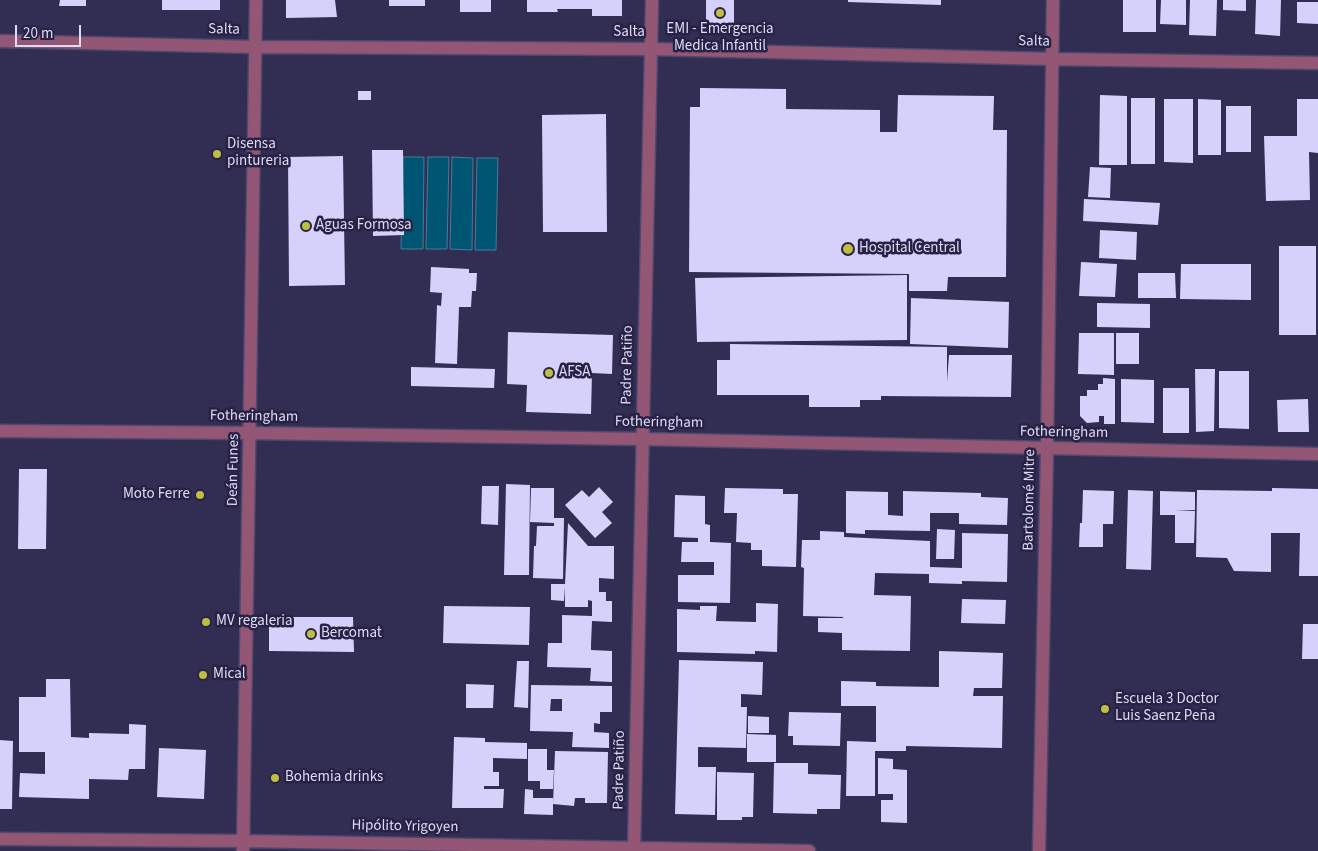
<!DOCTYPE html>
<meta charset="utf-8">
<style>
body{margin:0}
#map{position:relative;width:1318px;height:851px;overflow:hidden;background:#322d52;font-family:"Source Sans 3",sans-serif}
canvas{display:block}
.scale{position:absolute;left:15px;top:25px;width:66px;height:22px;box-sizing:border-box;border:2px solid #dedcf4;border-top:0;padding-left:6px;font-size:15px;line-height:18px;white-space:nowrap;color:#dedcf4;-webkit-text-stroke:4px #292247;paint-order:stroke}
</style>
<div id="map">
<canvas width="1318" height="851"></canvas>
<div class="scale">20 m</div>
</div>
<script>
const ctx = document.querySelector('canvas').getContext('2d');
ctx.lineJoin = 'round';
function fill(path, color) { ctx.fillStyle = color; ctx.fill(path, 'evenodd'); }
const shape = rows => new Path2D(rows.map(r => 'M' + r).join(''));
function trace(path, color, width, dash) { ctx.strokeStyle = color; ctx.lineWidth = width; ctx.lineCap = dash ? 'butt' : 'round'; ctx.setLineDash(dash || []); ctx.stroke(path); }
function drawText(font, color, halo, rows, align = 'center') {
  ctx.font = font + ' "Source Sans 3",sans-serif'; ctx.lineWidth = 5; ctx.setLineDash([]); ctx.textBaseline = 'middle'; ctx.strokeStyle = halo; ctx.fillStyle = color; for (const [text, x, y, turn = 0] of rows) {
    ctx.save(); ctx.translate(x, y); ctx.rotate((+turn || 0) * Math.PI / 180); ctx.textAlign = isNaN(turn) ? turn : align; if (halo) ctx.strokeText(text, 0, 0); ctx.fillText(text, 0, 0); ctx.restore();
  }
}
const water = shape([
 [403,157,424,157,423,249,401,249,403,157],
 [428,157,449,157,447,249,426,249,428,157],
 [452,157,473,158,472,250,450,249,452,157],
 [477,158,498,158,496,250,475,250,477,158]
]);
fill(water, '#005672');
trace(water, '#437e99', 1);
fill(shape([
 [60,0,86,0,86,6,59,6],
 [162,0,220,0,220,10,162,10],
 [286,0,335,0,337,17,286,18],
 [389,0,425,0,425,6,389,6],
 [460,0,491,0,491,12,460,12],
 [527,0,622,0,622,16,592,16,592,9,557,9,558,12,527,12],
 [706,0,734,0,734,27,706,26],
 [848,0,941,0,941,5,848,2],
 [1123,0,1156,0,1156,32,1123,32],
 [1161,0,1186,0,1186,25,1160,24],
 [1190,0,1217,0,1216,36,1189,35],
 [1223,0,1246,0,1246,11,1223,10],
 [1256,0,1281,0,1280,36,1255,34],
 [1297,2,1318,2,1318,24,1297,23],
 [700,88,786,89,786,109,880,110,880,132,897,132,898,95,994,96,993,130,1007,130,1006,277,948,277,947,291,909,291,909,274,689,272,690,107,700,107],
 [358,91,371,91,371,100,358,100],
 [1100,95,1127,96,1127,165,1099,165],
 [1131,98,1155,98,1155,164,1131,164],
 [1164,99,1193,99,1193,163,1164,162],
 [1198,99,1221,100,1221,155,1198,155],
 [1297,99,1318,99,1318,153,1309,152,1310,200,1266,201,1264,136,1297,136],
 [1226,106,1251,106,1251,152,1226,152],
 [606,114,607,232,543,232,542,115],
 [372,150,403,150,404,235,373,236],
 [343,156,345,285,289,286,288,157],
 [1090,167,1111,168,1110,198,1088,197],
 [1084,199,1160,203,1158,225,1083,221],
 [1100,230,1137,232,1136,260,1099,258],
 [1279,246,1316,246,1316,335,1279,335],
 [1081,262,1117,264,1115,297,1079,296],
 [1181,264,1251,264,1251,300,1180,299],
 [431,267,469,269,469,273,477,273,476,291,472,291,471,307,459,307,457,364,435,363,437,305,441,306,442,293,430,292],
 [1138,273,1175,273,1176,298,1138,298],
 [907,275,907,340,697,342,695,278],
 [911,298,1009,302,1008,348,910,344],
 [1097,303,1150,304,1150,328,1097,327],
 [508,332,613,335,612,374,592,373,591,414,526,412,527,385,507,384],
 [1079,333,1114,333,1114,375,1078,374],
 [1116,333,1139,333,1139,364,1116,364],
 [730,344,947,347,947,382,949,355,1012,355,1011,397,881,396,881,400,860,400,860,407,809,407,809,395,717,395,717,360,730,360],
 [411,367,495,369,494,388,411,386],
 [1195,369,1215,369,1214,431,1196,432],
 [1219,371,1249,371,1249,429,1219,428],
 [1103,378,1115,379,1115,424,1104,424,1104,416,1099,416,1099,422,1087,423,1080,416,1080,396,1087,396,1087,390,1098,390,1098,384,1103,384],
 [1121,379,1154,380,1154,423,1121,422],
 [1163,388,1189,388,1189,433,1163,433],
 [1308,399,1309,432,1278,432,1277,400],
 [19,469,47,469,46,549,18,549],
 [506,484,530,485,529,575,504,575],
 [482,486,499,486,498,525,481,524],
 [599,487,613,502,602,512,612,523,595,538,565,505,582,490,589,497],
 [531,488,554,488,554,518,564,518,563,579,533,578,534,546,536,546,537,526,554,526,554,523,530,522],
 [725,488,783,489,783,494,798,494,796,567,762,566,762,550,751,550,751,543,736,542,737,513,724,513],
 [1272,488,1318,489,1318,576,1299,576,1300,533,1271,533,1271,572,1234,571,1227,558,1196,557,1197,490,1272,491],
 [1083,490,1114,491,1113,524,1103,524,1103,547,1079,547,1080,523,1082,523],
 [1128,490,1153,491,1151,570,1126,569],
 [846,491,888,492,888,515,903,516,903,491,981,493,981,497,1008,498,1007,525,959,524,959,513,930,513,930,531,865,530,865,534,846,533],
 [1160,491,1195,492,1195,510,1175,510,1195,511,1194,543,1175,543,1175,515,1160,515],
 [675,495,705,496,705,524,710,525,710,542,731,543,730,603,678,602,678,575,714,575,714,562,681,562,682,542,698,542,698,538,674,537],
 [568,523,588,546,614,546,614,579,599,578,599,592,606,592,606,601,612,601,612,622,592,621,591,644,591,650,612,651,612,682,590,681,591,668,547,667,548,643,562,643,562,615,592,616,592,601,588,600,588,607,565,607,565,587,564,601,551,600,551,584,565,584],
 [937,529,955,530,954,559,936,559],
 [820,531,844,532,844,537,930,541,930,567,962,568,962,533,1008,534,1007,582,962,581,962,584,929,583,929,574,875,573,874,595,911,596,910,651,842,650,842,633,818,632,818,618,843,618,843,617,803,616,804,568,801,567,802,540,820,540],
 [962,599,1006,600,1005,624,961,623],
 [756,603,778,604,777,652,755,651,755,654,677,652,677,609,700,610,700,606,717,606,716,621,756,622],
 [444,606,530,607,529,645,443,643],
 [269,617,353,617,354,652,269,651],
 [1303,624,1318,624,1318,659,1302,659],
 [939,651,1003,653,1002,688,974,688,973,696,1003,696,1002,748,906,746,906,751,875,751,875,796,846,796,847,741,876,742,876,706,841,706,841,681,876,682,876,686,939,687],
 [679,660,763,662,762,695,741,694,741,707,747,707,746,748,698,747,698,767,716,767,715,815,675,814],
 [517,661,529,661,528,708,514,707],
 [46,679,70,679,71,737,89,738,89,733,129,734,129,724,146,725,145,769,129,769,128,780,89,779,89,799,19,797,20,773,45,774,45,752,19,752,19,697,46,697],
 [466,684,494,685,493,708,466,708],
 [531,685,612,686,612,712,600,712,600,724,594,723,594,732,609,733,609,748,572,747,573,732,530,731],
 [551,699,562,699,562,711,550,711],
 [789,712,841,713,840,746,793,745,793,736,788,736],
 [748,716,769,717,769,733,748,733],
 [747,734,776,735,776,762,747,762],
 [454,737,485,738,485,742,527,743,527,759,493,758,493,772,499,772,499,786,484,786,484,789,504,789,503,808,452,808],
 [0,740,13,741,12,809,0,809],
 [159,748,206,750,204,799,157,797],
 [528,749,547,749,547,770,554,770,553,789,540,789,540,781,528,781],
 [555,751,608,752,607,803,585,803,585,798,575,798,574,806,553,804],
 [878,758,893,759,893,769,907,770,907,823,881,822,881,800,893,800,893,794,878,794],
 [774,763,808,763,808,774,841,775,840,809,817,809,817,814,773,813],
 [717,772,754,773,753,817,742,817,742,820,717,820],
 [525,789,533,790,533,798,553,798,553,815,524,814]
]), '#d5d1fa');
const street = shape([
 [0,41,255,47,651,49,1051,59,1318,63],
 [0,431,251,433,642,439,1318,454],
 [0,839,243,841,809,851],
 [243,851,256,0],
 [634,851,652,0],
 [1039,851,1047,449,1053,0]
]);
trace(street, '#4e496c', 15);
trace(street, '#935675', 12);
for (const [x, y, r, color] of [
 [720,13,5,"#bfbe41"],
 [217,154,5,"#bfbe41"],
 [306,226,5,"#bfbe41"],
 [848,249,6,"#bfbe41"],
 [549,373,5,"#bfbe41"],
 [200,495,5,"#bfbe41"],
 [206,622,5,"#bfbe41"],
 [311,634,5,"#bfbe41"],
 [203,675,5,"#bfbe41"],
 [1105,709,5,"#bfbe41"],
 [275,778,5,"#bfbe41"]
]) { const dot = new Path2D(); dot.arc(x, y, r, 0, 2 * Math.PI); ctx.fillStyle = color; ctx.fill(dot); trace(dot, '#292247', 2); }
drawText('15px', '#dedcf4', '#292247', [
 ["Salta",224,30,1],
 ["Salta",629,33],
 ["Salta",1034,42,1],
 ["Padre Patiño",628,365,-89],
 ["Fotheringham",254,417,1],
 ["Fotheringham",659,423,1],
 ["Fotheringham",1064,433,1],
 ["Deán Funes",234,470,-89],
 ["Bartolomé Mitre",1030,500,-89],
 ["Padre Patiño",620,770,-89],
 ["Hipólito Yrigoyen",405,827,1]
]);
drawText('15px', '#dedcf4', '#292247', [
 ["EMI - Emergencia",720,30,"center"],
 ["Medica Infantil",720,47,"center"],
 ["Disensa",227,145],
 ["pintureria",227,162],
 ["Aguas Formosa",316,226],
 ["Hospital Central",859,249],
 ["AFSA",559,373],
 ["Moto Ferre",190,495,"right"],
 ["MV regaleria",216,622],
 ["Bercomat",321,634],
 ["Mical",213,675],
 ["Escuela 3 Doctor",1115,700],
 ["Luis Saenz Peña",1115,717],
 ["Bohemia drinks",285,778]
], 'left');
</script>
